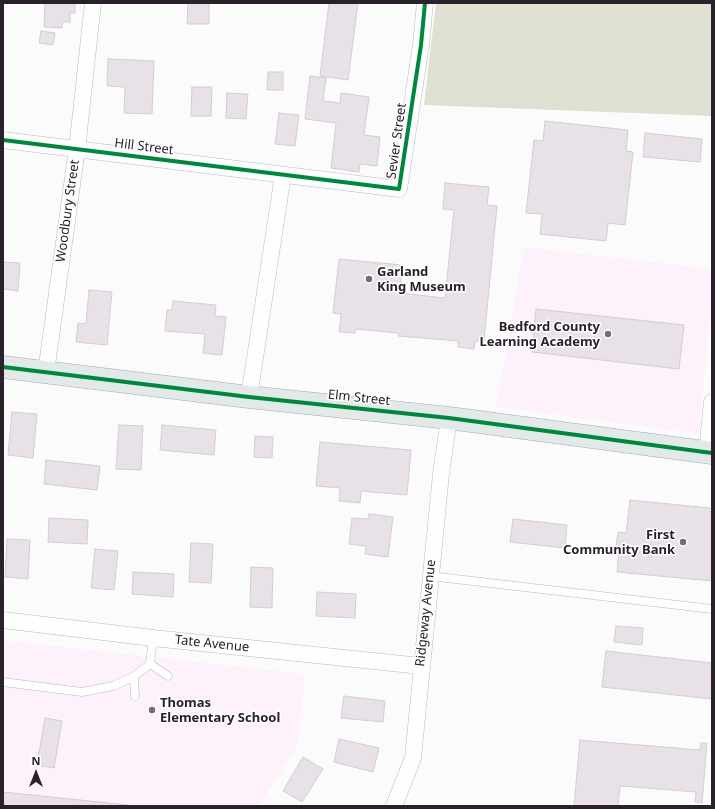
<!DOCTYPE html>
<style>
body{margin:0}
#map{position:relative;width:715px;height:809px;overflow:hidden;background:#fbfbfb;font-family:"Noto Sans",sans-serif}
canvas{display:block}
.frame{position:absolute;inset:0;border:4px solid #2b212c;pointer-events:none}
.north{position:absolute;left:16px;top:753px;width:40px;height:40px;-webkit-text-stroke:3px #fff;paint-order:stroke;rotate:0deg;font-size:11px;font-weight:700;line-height:16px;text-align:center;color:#2b212c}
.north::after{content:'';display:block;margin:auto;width:14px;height:18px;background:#2b212c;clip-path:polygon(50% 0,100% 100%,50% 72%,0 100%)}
</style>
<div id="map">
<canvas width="715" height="809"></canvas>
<div class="frame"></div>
<div class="north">N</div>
</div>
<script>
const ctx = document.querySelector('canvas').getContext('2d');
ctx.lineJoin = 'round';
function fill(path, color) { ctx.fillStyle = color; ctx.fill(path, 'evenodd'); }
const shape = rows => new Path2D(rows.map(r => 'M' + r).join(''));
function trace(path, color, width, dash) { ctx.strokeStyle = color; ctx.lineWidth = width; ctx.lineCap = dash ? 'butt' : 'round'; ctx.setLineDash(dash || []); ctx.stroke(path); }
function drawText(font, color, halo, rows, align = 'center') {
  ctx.font = font + ' "Noto Sans",sans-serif'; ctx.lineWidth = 3; ctx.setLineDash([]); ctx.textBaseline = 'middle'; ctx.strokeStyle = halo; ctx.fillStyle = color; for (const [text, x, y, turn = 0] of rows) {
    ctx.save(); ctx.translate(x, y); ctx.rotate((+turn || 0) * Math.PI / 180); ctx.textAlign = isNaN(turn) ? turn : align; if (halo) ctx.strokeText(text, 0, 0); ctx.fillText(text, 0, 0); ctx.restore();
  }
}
fill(shape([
 [524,247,712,269,712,294,699,434,496,407],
 [3,640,305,674,298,745,259,806,3,806]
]), '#fdf2fb');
fill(shape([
 [436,3,712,3,712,116,424,105]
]), '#dfe0d2');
const building = shape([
 [45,3,75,3,75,13,70,13,70,22,62,22,62,28,44,27,45,3],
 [188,3,209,3,209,24,187,24,188,3],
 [329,3,358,3,348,80,320,76,329,3],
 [41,31,55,33,53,45,39,43,41,31],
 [108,59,154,61,152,114,124,113,125,87,107,86,108,59],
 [268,72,283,72,283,90,267,90,268,72],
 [310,76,326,78,323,101,340,103,341,93,369,97,364,135,380,137,377,166,360,164,359,172,331,168,336,123,305,119,310,76],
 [192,87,212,87,211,116,191,116,192,87],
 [227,93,248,94,246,119,226,118,227,93],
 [279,113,299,115,295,146,275,144,279,113],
 [545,121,628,130,626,151,633,152,625,225,608,223,606,241,540,234,542,214,526,213,534,140,543,141,545,121],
 [645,133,702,139,700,162,643,157,645,133],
 [445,183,489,187,487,205,497,206,484,341,475,341,474,349,458,347,458,341,398,336,398,333,356,329,355,333,339,332,341,314,333,313,339,259,402,265,400,293,445,298,454,210,443,209,445,183],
 [3,262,20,263,18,291,3,289,3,262],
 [89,290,112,292,107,345,76,342,78,323,86,324,89,290],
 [173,301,216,305,215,316,226,317,222,355,203,353,205,334,165,331,167,310,172,310,173,301],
 [536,309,684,325,679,369,532,352,536,309],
 [12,412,37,414,33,458,8,455,12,412],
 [119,425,143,426,141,470,116,469,119,425],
 [162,425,216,430,214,455,160,450,162,425],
 [255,436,273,437,272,458,254,457,255,436],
 [320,442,411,450,407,495,361,491,360,503,339,501,340,488,316,486,320,442],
 [46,460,100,466,97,490,44,484,46,460],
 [630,500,710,508,709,511,712,512,712,581,617,572,619,548,616,547,618,532,626,533,630,500],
 [369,514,393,517,388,557,365,554,366,546,349,544,352,518,368,519,369,514],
 [49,518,88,520,87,544,48,542,49,518],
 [513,519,567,525,565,548,510,542,513,519],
 [7,539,30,540,28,579,5,577,7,539],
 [191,543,213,544,211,583,189,582,191,543],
 [95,549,118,551,114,590,91,588,95,549],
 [251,567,273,568,272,608,250,607,251,567],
 [133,572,174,574,173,597,132,594,133,572],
 [317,592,356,594,355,618,316,616,317,592],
 [616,626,643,628,642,645,614,642,616,626],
 [606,651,712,663,712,699,602,687,606,651],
 [344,696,385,701,383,722,341,718,344,696],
 [45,718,62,721,54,768,37,765,45,718],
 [339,739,379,748,373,772,334,762,339,739],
 [580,740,700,750,701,743,707,743,702,803,695,802,696,792,620,786,618,806,574,806,580,740],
 [303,757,323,769,302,802,283,791,303,757],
 [3,792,128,805,128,806,3,806,3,792]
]);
fill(building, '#e8e2e8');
trace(building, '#d2cdd2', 1);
const lane = shape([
 [430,576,712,609],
 [150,664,168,676],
 [134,677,135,696],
 [3,682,82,692,113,686,133,677,150,664,153,638]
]);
const street = shape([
 [3,140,399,189,421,45,425,3],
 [46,372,77,149,93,3],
 [249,397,283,175],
 [707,452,712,402],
 [3,620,153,638,421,666],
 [394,806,413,758,441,474,449,418]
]);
const primary = shape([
 [3,367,249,397,449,418,712,453]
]);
trace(lane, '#bdb8bd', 9);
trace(street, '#bdb8bd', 17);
trace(primary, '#a0adab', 23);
trace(lane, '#fefefe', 8);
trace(street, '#fefefe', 16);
trace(primary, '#e2e9e7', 22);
trace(shape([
 [3,140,399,189,421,45,425,3],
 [3,367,249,397,449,418,712,453]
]), '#00873e', 4);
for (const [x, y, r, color] of [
 [369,279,4,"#746d74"],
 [608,334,4,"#746d74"],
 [683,542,4,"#746d74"],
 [152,710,4,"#746d74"]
]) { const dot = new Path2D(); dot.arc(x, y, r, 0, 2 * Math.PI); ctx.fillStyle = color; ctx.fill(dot); trace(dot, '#fff', 1.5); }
drawText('13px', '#2b212c', '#fff', [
 ["Sevier Street",397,141,-82],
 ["Hill Street",144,147,7],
 ["Woodbury Street",68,211,-82],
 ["Elm Street",359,398,6],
 ["Ridgeway Avenue",426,613,-84],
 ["Tate Avenue",212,644,6]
]);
drawText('bold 13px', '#2b212c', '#fff', [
 ["Garland",377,272],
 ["King Museum",377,287],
 ["Bedford County",600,327,"right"],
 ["Learning Academy",600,342,"right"],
 ["First",675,535,"right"],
 ["Community Bank",675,550,"right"],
 ["Thomas",160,703],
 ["Elementary School",160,718]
], 'left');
</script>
